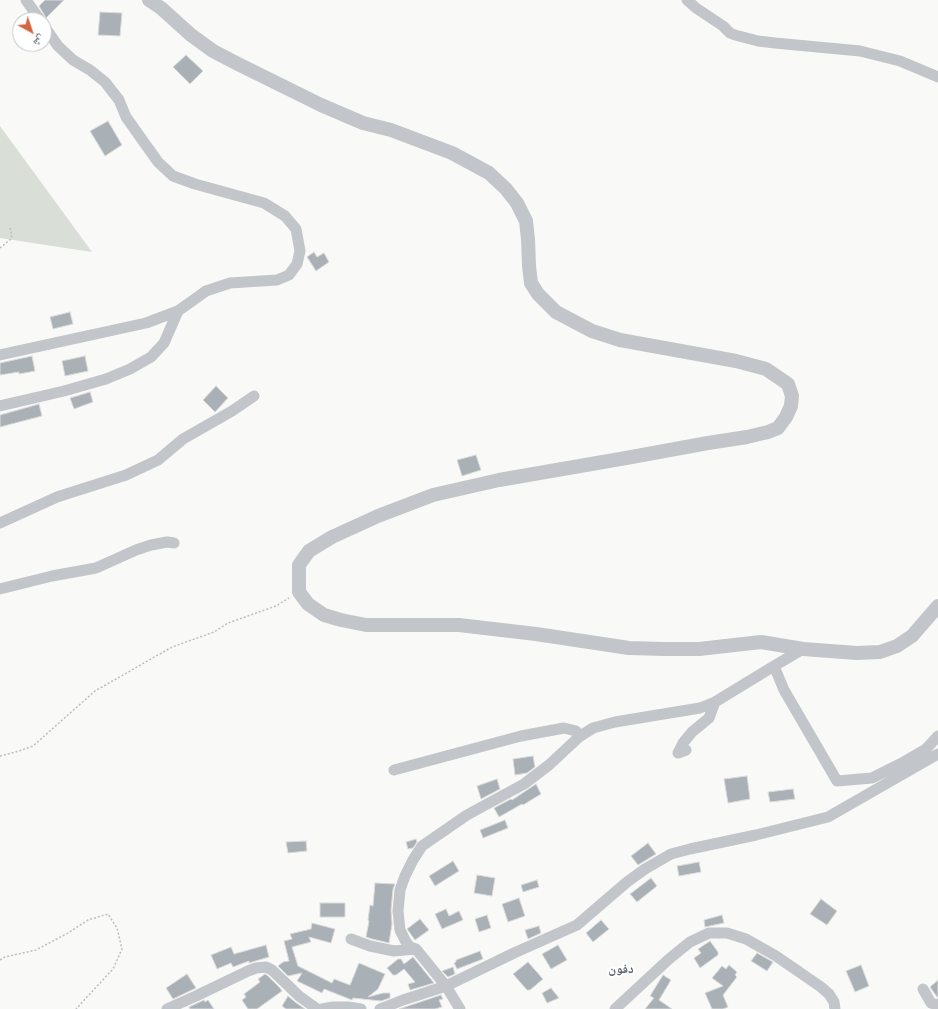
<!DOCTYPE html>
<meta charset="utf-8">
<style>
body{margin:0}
#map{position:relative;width:938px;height:1009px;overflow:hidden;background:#f9f9f8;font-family:"Roboto Condensed","Noto Naskh Arabic",sans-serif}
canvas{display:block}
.north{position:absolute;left:12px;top:12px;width:40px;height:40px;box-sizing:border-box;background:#fff;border:1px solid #c2c7cc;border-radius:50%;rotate:140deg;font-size:11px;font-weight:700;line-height:16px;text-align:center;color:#67747f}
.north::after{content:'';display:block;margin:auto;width:14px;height:18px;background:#d16641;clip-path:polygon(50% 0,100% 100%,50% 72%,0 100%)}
</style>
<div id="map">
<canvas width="938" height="1009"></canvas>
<div class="north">ش</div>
</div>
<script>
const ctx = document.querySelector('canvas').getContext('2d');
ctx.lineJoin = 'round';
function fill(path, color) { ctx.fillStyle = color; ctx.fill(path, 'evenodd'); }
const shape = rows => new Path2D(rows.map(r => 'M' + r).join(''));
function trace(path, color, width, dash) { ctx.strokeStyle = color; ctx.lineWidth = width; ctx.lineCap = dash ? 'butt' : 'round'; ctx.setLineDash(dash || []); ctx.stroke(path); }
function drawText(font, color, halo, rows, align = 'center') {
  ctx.font = font + ' "Roboto Condensed","Noto Naskh Arabic",sans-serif'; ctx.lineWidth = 4; ctx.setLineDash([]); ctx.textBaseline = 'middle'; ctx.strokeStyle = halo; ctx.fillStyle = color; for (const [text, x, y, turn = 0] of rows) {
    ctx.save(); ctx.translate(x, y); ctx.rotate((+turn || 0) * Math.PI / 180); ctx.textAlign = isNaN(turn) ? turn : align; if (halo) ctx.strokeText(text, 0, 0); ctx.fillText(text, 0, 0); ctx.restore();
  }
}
fill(shape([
 [0,126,92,252,0,238]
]), '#d9ded7');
const building = shape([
 [45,0,64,0,46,18,39,6,45,0],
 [100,12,122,13,120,36,98,35,100,12],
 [186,55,203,71,190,84,173,67,186,55],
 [108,121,122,145,105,156,90,131,108,121],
 [314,252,317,257,324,253,329,262,316,271,307,257,314,252],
 [70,312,73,324,53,329,50,317,70,312],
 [32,356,35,371,19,374,19,372,0,375,0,363,32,356],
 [85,356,88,371,65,376,62,361,85,356],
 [216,386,228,398,215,412,203,400,216,386],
 [90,392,93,402,74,409,70,398,90,392],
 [39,404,42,416,0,427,0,415,39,404],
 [476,455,481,470,462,476,457,460,476,455],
 [533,756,535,767,527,773,515,775,513,759,533,756],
 [747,776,750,799,728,803,724,779,747,776],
 [497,779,500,789,481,799,477,786,497,779],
 [536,784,541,794,523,805,522,804,499,817,494,808,511,799,512,800,536,784],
 [793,789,795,799,770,802,768,792,793,789],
 [505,820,508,828,483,838,480,830,505,820],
 [416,839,417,842,413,848,408,849,406,842,416,839],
 [306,841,307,851,288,853,286,842,306,841],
 [648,843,656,854,638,865,631,856,648,843],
 [453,861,459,871,435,886,429,876,453,861],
 [699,862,701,872,679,876,677,866,699,862],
 [477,875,495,878,492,896,474,893,477,875],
 [651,878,657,886,637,902,630,894,651,878],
 [537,880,539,887,523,892,521,885,537,880],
 [375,883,395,884,393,889,391,910,392,924,389,943,372,939,366,937,369,921,368,920,370,905,373,906,375,883],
 [519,898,525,916,508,922,502,904,519,898],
 [821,899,837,911,827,925,810,914,821,899],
 [320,903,345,903,345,917,320,917,320,903],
 [446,909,449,916,459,911,463,920,442,929,435,914,446,909],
 [487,915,491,928,479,932,475,919,487,915],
 [722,915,724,923,705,927,704,920,722,915],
 [420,919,429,930,415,940,407,929,420,919],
 [601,920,609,929,593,942,586,933,601,920],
 [312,923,335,929,331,943,309,937,311,942,292,947,298,966,332,983,334,979,350,985,359,963,385,974,378,989,368,997,383,993,390,993,390,998,381,1001,353,998,352,1000,324,989,322,993,297,981,302,973,288,976,278,966,283,962,289,961,284,941,292,939,290,934,311,929,312,923],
 [539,926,541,933,528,939,525,930,539,926],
 [710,941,718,952,718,955,700,968,694,958,701,953,698,949,710,941],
 [266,945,269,957,249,963,249,961,233,967,231,963,217,969,211,955,231,947,234,954,266,945],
 [558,945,567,960,551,969,542,954,558,945],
 [480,951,483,959,457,969,454,963,456,962,456,960,480,951],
 [757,953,773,962,767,971,751,961,757,953],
 [413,957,434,983,410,990,408,984,415,982,404,969,396,975,393,975,387,968,398,959,401,959,404,964,413,957],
 [528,962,543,979,530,990,527,990,513,974,528,962],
 [729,965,737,972,735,975,737,977,723,995,728,1007,723,1009,712,1009,705,993,723,986,712,978,722,966,726,969,729,965],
 [861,965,869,986,855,992,846,971,861,965],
 [453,967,455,974,448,977,442,971,453,967],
 [187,974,196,988,173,999,166,988,187,974],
 [265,974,268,976,280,988,282,991,257,1009,248,1009,242,1000,246,997,244,994,260,982,258,979,265,974],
 [663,975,671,980,659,1000,672,1009,645,1009,654,998,650,996,663,975],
 [938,980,938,997,937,997,930,987,938,980],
 [551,988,559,998,547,1003,542,993,551,988],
 [441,995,443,999,439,1000,442,1007,435,1009,399,1009,441,995],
 [288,996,295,1002,305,1009,286,1009,282,1006,288,996],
 [204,1000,205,1002,208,1000,214,1009,190,1009,189,1007,204,1000]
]);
fill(building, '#a9b0b6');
trace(building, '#dbdbda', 1);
trace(shape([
 [0,248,12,238,10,227],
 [0,756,19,751,33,746,95,691,172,647,214,632,228,623,276,606,289,598],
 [0,960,5,957,36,950,68,933,88,920,108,914,117,928,122,949,113,969,76,1009]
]), '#babdc0', 1.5, [2, 2]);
trace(shape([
 [26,0,40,20],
 [687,0,696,8,723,26,730,33,735,35,758,41,775,43,860,51,900,61,938,77],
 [0,355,146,323,178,311,206,291,230,283,277,280,289,275,297,264,300,251,296,229,285,216,264,203,195,184,173,176,158,162,126,117,119,100,105,82,90,70,73,60,58,46,44,26],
 [0,406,64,391,106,379,130,369,151,357,164,343,178,311],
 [0,523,57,497,126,475,158,460,183,439,232,411,254,396],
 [0,589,52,576,96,568,136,550,151,545,167,542,174,543],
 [774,666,784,690,837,781,872,778,902,763,926,749,938,736],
 [686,750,678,753,683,743,692,732,709,718,715,702],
 [394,770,521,736,564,728,576,731,579,737],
 [351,939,370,946,394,951,416,949],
 [923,989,931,1003,937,1005,938,1004],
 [167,1009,196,996,248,971,256,968,266,967,272,970,299,996,317,1009],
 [322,1009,333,1007,348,1007,361,1009],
 [380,1009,403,1000,446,986,514,953,577,925,627,882,645,869,671,854,690,849,756,835,828,817,938,754],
 [460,1009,446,986,416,949,410,947,406,942,400,930,398,911,400,890,405,876,413,860,422,846,467,815,524,784,549,765,579,737,593,728,615,722,700,708,715,702,774,666,803,649],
 [615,1009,669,959,690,942,709,933,727,933,746,939,776,956,821,987,829,994,834,1002,835,1009]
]), '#c2c5c9', 11);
trace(shape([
 [149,0,161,8,191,35,213,51,238,64,321,105,363,123,391,130,452,153,489,173,506,189,517,203,526,221,528,239,529,266,531,283,538,294,556,312,592,331,620,340,736,361,766,369,788,384,792,396,791,406,786,417,778,428,768,432,747,437,708,443,626,458,499,480,433,495,378,516,332,537,309,551,299,565,299,592,308,604,324,615,341,620,366,625,459,625,536,634,629,648,664,649,699,649,761,642,803,649,857,653,880,652,897,646,912,636,938,606]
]), '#c2c5c9', 14);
drawText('bold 13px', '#59636b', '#fff', [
 ["دفون",621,970]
]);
</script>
